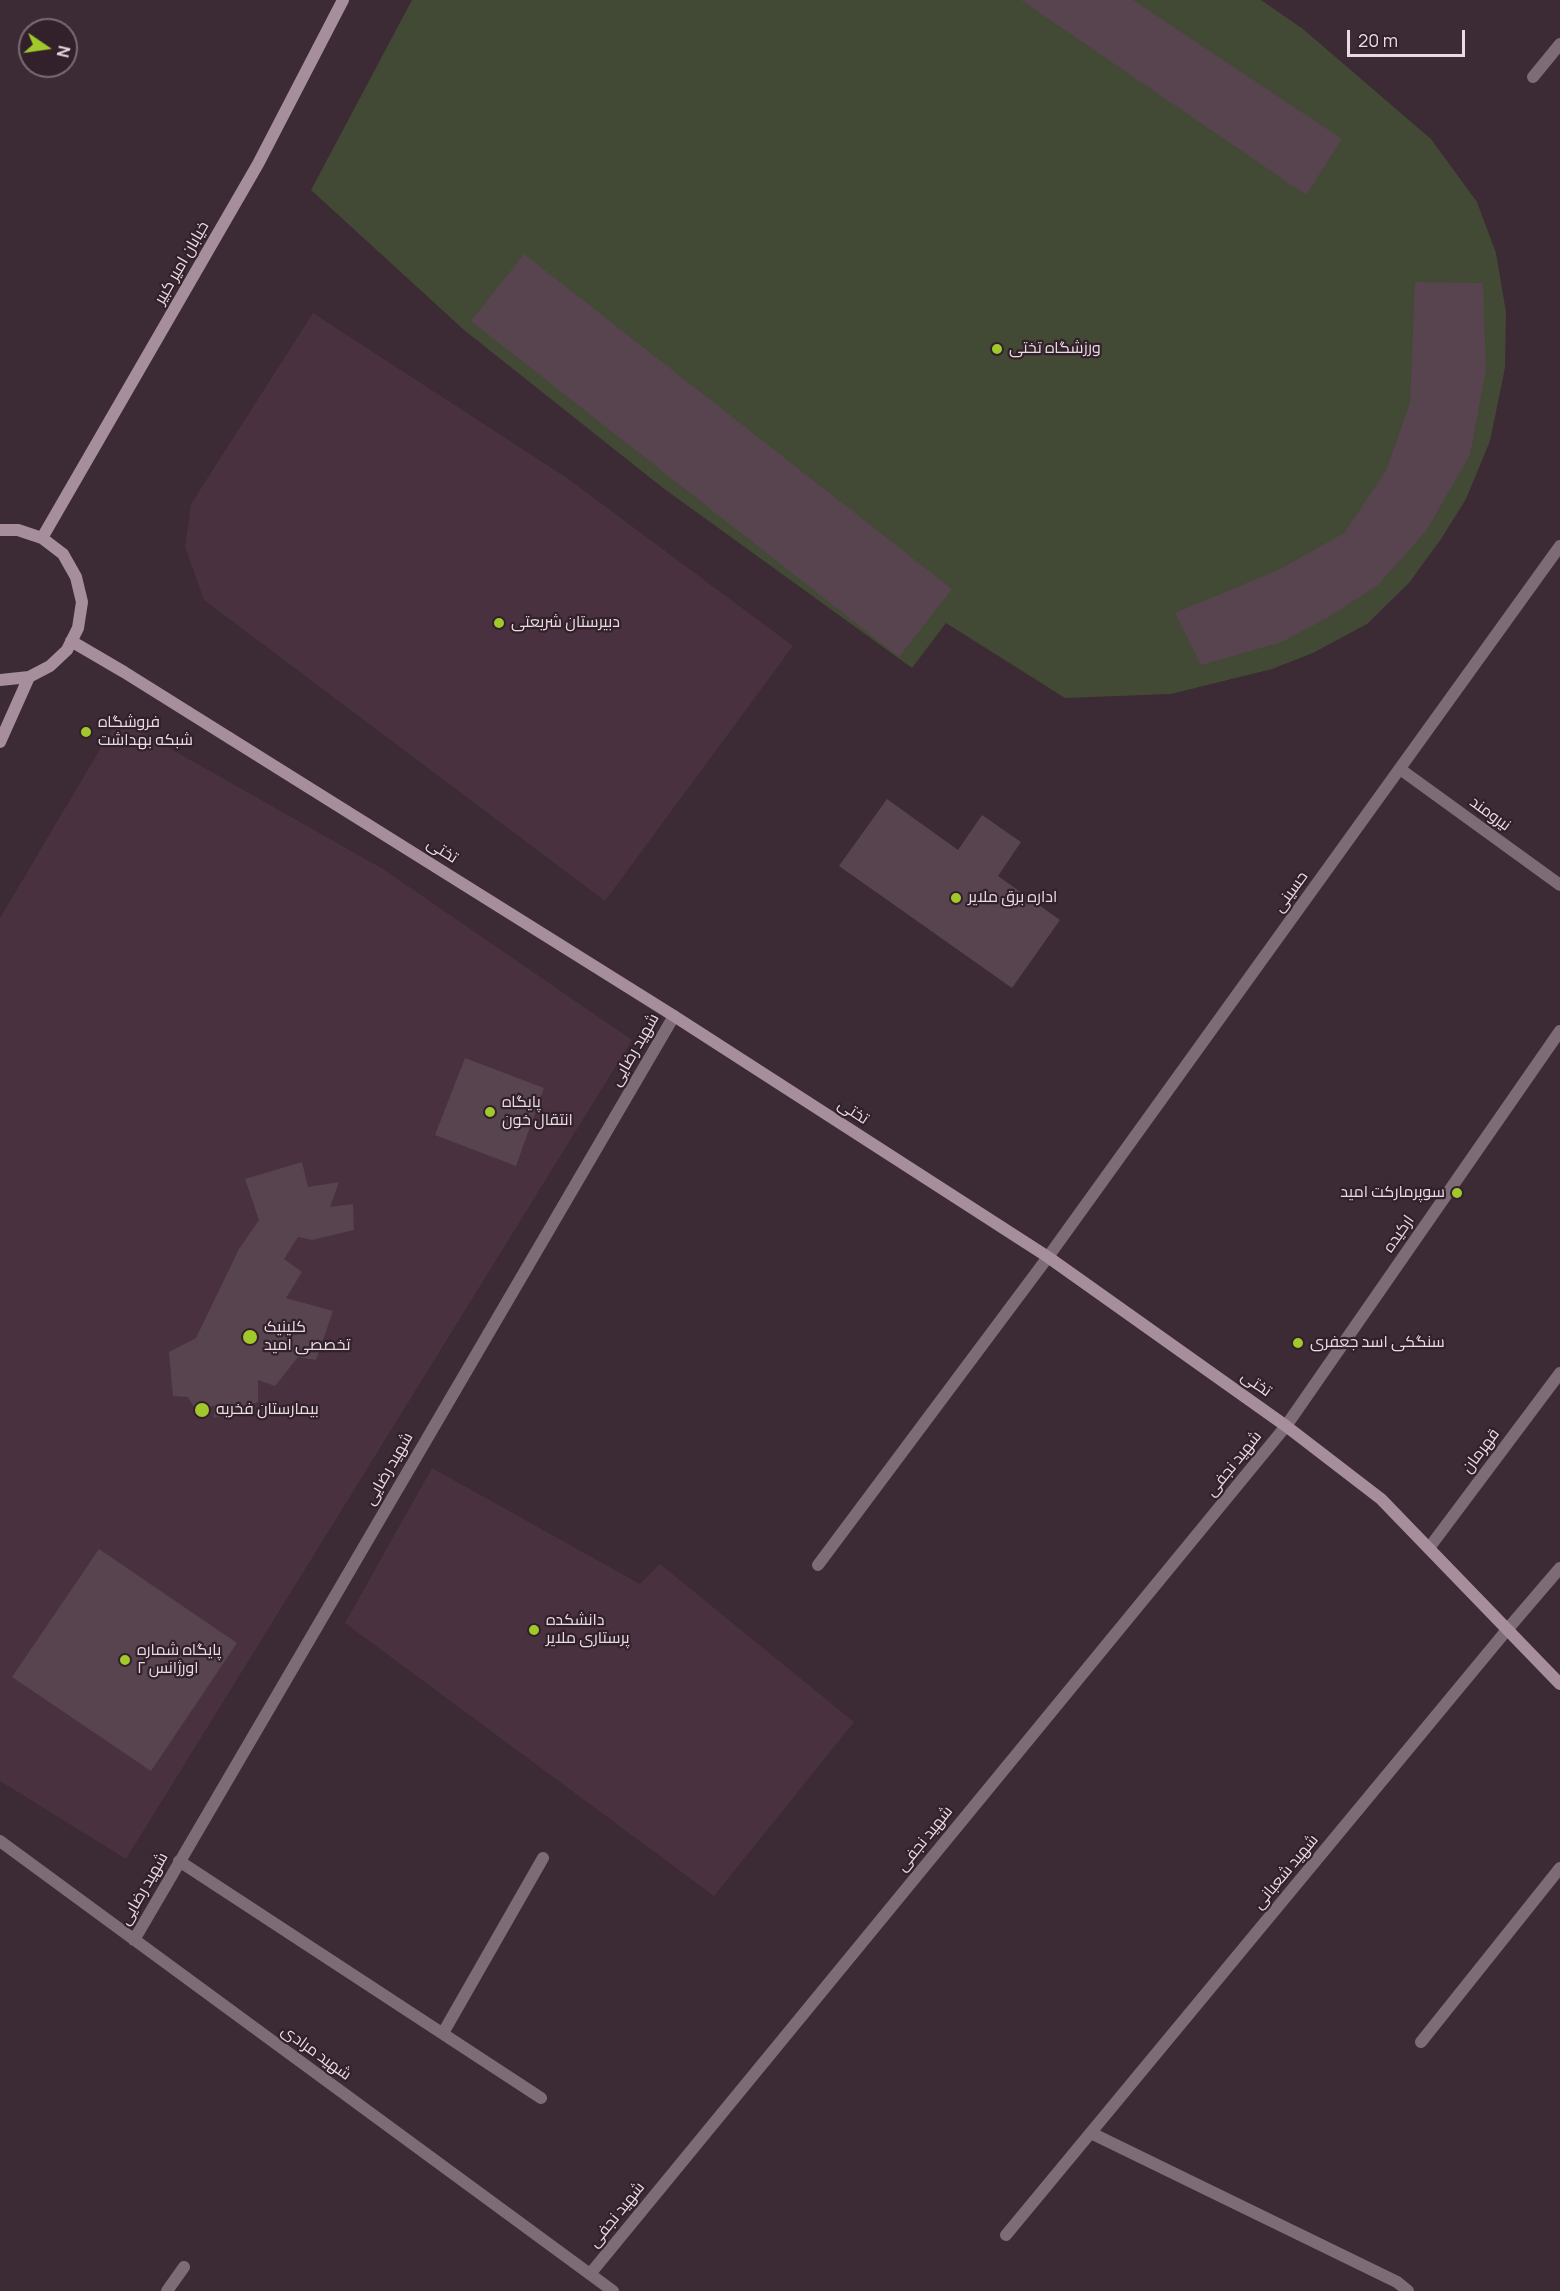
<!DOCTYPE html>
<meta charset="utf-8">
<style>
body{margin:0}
#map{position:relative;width:1560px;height:2291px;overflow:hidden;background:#3c2a34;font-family:Manrope,sans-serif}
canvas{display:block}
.north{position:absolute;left:18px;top:18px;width:60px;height:60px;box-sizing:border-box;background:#32202a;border:2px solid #7b6b74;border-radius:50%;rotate:103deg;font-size:16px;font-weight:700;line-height:24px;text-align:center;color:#e8dce2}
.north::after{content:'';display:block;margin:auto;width:21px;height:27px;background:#a1c92b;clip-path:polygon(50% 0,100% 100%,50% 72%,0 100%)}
.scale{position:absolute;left:1347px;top:30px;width:118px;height:27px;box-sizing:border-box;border:3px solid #e8dce2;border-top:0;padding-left:8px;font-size:18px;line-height:21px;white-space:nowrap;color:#e8dce2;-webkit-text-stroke:4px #32202a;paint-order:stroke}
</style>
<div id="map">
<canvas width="1560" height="2291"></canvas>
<div class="north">N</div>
<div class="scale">20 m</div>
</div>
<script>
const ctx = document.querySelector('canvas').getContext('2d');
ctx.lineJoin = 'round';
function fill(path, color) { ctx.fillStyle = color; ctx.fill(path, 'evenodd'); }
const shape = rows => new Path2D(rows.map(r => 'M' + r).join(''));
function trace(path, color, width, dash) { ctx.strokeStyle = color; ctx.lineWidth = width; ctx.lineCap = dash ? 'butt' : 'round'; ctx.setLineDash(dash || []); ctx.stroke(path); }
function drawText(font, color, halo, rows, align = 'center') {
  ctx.font = font + ' Manrope,Cairo,sans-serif'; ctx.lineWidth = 4.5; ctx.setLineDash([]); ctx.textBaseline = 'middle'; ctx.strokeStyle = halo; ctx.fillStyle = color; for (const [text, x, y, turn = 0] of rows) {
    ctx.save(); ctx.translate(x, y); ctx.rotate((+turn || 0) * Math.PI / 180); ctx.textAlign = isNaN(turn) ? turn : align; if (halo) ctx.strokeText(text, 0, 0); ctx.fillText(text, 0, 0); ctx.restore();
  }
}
fill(shape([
 [313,313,567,478,793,646,605,901,204,600,185,547,191,504],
 [118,719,383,869,632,1040,126,1859,0,1781,0,918],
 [432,1468,640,1584,660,1564,854,1722,714,1896,345,1623]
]), '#49313f');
fill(shape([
 [412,0,1261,0,1303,29,1431,139,1477,202,1496,253,1506,312,1505,368,1490,441,1466,499,1441,539,1409,583,1367,624,1313,653,1272,669,1171,694,1065,698,946,623,912,668,663,488,464,330,311,190]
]), '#424935');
fill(shape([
 [1021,0,1133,0,1342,139,1306,195],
 [524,254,952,589,899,657,471,321],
 [1415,282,1483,283,1486,369,1470,455,1426,531,1378,585,1327,618,1282,642,1201,665,1175,613,1280,569,1344,533,1386,471,1410,403],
 [887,799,958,850,982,815,1021,842,998,876,1060,920,1012,988,839,866],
 [465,1058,544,1088,516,1166,435,1135],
 [302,1162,308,1187,339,1182,330,1207,353,1204,354,1230,312,1240,298,1237,284,1259,302,1272,286,1298,333,1311,316,1360,298,1357,275,1386,258,1380,258,1402,214,1418,214,1405,198,1414,188,1397,173,1396,169,1352,196,1338,239,1249,259,1220,245,1179],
 [99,1549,237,1643,151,1771,12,1677]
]), '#57444f');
trace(shape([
 [1506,1631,1560,1568]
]), '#7d6c75', 12);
trace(shape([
 [1533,77,1560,44],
 [1400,769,1560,885],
 [1429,1548,1560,1373],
 [818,1565,1048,1257,1560,546],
 [0,1841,613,2291],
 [179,1861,541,2098],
 [134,1940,674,1016],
 [443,2033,543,1858],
 [1421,2042,1560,1868],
 [1091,2133,1397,2282,1408,2291],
 [1006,2235,1506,1631],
 [590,2274,1286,1426,1560,1031],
 [167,2291,184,2267]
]), '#7d6c75', 12);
trace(shape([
 [0,530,18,530,42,538,63,554,76,577,82,602,78,628,67,650,50,666,29,677,0,680],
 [42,538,258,164,343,0],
 [71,641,124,672,674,1016,1048,1257,1286,1426,1381,1499,1560,1684],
 [0,742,29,677]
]), '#a78e9c', 12);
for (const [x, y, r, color] of [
 [997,349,6,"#a1c92b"],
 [499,623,6,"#a1c92b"],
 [86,732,6,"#a1c92b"],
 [956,898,6,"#a1c92b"],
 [490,1112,6,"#a1c92b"],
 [1457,1193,6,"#a1c92b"],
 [250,1337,8,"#a1c92b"],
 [1298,1343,6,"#a1c92b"],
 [202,1410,8,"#a1c92b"],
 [534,1630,6,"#a1c92b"],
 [125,1660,6,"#a1c92b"]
]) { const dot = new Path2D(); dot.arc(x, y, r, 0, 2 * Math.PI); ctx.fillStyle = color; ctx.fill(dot); trace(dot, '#32202a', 2); }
drawText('16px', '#e8dce2', '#32202a', [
 ["خیابان امیر کبیر",182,263,-60],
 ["نیرومند",1490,814,36],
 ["تختی",442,851,32],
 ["حسینی",1291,892,-54],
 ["شهید رضایی",635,1050,-60],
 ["تختی",853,1112,33],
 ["ارکیده",1399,1234,-55],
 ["تختی",1256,1384,35],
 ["قهرمان",1481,1451,-53],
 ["شهید نجفی",1234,1464,-51],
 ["شهید رضایی",389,1469,-60],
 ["شهید نجفی",925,1839,-51],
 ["شهید شعبانی",1286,1872,-50],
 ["شهید رضایی",144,1889,-60],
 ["شهید مرادی",316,2053,36],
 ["شهید نجفی",617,2215,-51]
]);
drawText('16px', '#e8dce2', '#32202a', [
 ["ورزشگاه تختی",1009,349],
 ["دبیرستان شریعتی",511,623],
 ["فروشگاه",98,723],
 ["شبکه بهداشت",98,741],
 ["اداره برق ملایر",968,898],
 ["پایگاه",502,1103],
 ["انتقال خون",502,1121],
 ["سوپرمارکت امید",1445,1193,"right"],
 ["کلینیک",264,1328],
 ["تخصصی امید",264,1346],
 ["سنگکی اسد جعفری",1310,1343],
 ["بیمارستان فخریه",216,1410],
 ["دانشکده",546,1621],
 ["پرستاری ملایر",546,1639],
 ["پایگاه شماره",137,1651],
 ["۲ اورژانس",137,1669]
], 'left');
</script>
